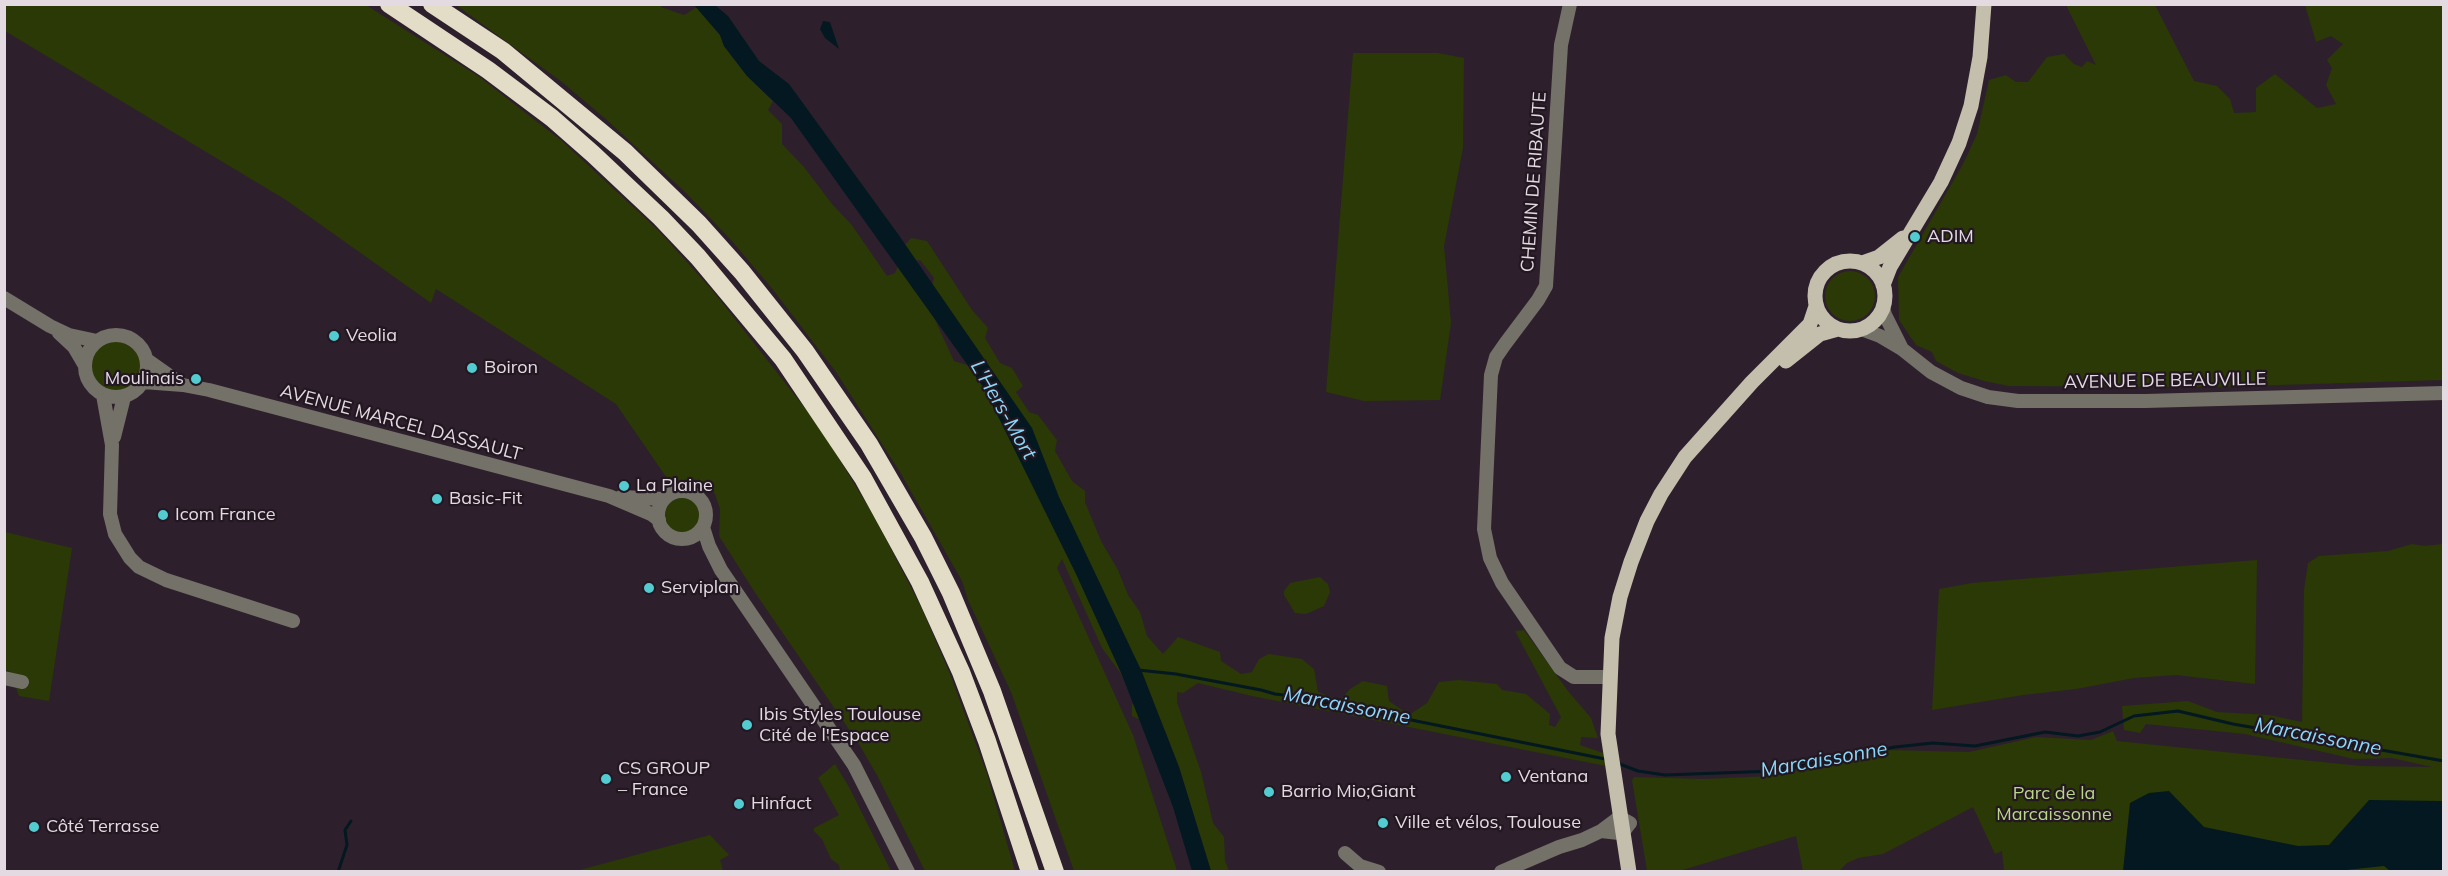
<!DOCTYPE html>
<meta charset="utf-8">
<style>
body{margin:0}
#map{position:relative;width:2448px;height:876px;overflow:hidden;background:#2d202c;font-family:Mulish,sans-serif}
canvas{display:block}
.frame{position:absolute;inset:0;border:6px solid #e3dae2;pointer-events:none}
</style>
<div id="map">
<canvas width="2448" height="876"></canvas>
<div class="frame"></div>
</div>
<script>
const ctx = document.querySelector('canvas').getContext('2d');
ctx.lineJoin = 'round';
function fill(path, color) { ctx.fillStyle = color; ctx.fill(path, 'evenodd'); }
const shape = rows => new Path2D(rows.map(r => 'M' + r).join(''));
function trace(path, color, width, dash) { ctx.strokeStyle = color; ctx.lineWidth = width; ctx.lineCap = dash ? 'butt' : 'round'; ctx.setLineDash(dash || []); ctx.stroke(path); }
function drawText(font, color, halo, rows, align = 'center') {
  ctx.font = font + ' Mulish,sans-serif'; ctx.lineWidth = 4.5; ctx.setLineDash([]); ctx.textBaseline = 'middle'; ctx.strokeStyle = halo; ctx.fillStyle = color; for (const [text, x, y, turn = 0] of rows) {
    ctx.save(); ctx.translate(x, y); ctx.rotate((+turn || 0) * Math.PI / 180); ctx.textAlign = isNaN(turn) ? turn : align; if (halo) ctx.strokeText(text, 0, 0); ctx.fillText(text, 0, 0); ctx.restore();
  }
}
fill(shape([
 [661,4,661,7,684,15,697,7,720,35,724,46,747,76,773,101,768,110,782,124,782,144,804,167,832,204,851,224,887,276,895,273,901,260,932,285,934,278,920,260,912,261,903,247,911,238,927,241,972,310,988,328,985,338,1000,363,1012,368,1023,386,1016,392,1029,412,1038,415,1057,440,1055,451,1072,481,1085,491,1085,502,1101,541,1118,570,1128,595,1140,612,1147,636,1163,654,1178,637,1220,652,1221,661,1241,674,1252,672,1259,659,1269,654,1302,659,1314,669,1318,692,1340,700,1350,689,1363,681,1387,686,1389,701,1409,715,1427,703,1439,682,1459,680,1497,684,1502,690,1526,694,1550,714,1549,725,1555,727,1561,717,1515,631,1524,630,1568,691,1591,718,1598,738,1581,737,1580,745,1603,753,1606,766,1252,696,1198,683,1183,693,1177,692,1177,702,1201,772,1213,823,1224,837,1225,861,1229,871,1211,871,1179,767,1165,731,1132,716,1132,705,1145,686,1122,675,1102,648,1062,559,1057,568,1133,735,1177,871,1074,871,1011,692,968,600,962,581,900,472,836,372,774,291,732,241,685,192,608,121,562,82,456,5],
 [935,320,1037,452,997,415,984,388,967,365,954,361],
 [4,5,366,5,478,76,562,141,658,230,713,291,819,426,874,516,922,609,950,674,987,774,1015,871,925,871,878,777,859,744,756,594,719,536,720,509,715,494,704,481,697,486,684,482,671,484,616,404,436,289,431,303,286,200,5,31],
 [2066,5,2155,5,2194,81,2217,86,2230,99,2234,113,2256,112,2256,88,2275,74,2317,108,2336,104,2326,85,2332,68,2327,60,2343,44,2331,36,2316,42,2305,5,2443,5,2443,380,2214,387,2009,386,1984,381,1958,373,1936,361,1932,352,1916,345,1899,320,1898,277,1963,164,1977,134,1989,80,2006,75,2016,82,2028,82,2047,57,2064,54,2074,64,2082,67,2087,61,2096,65],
 [1353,53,1438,53,1464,58,1463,148,1444,246,1451,323,1440,400,1364,401,1326,392],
 '1825 296a25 25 0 1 1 50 0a25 25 0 1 1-50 0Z',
 '90 366a26 26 0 1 1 52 0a26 26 0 1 1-52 0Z',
 '664 514a19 19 0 1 1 38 0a19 19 0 1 1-38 0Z',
 [5,532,72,548,49,701,19,696,10,671,5,670],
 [2412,544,2424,546,2443,544,2443,871,2004,871,2002,851,1995,854,1973,807,1883,854,1858,858,1847,863,1839,871,1803,871,1796,836,1679,871,1647,871,1632,780,1634,777,1703,779,1772,776,1889,750,1969,752,2036,737,2091,740,2113,731,2117,741,2361,766,2432,767,2392,758,2354,759,2245,734,2146,724,2140,733,2124,730,2122,706,2188,701,2217,712,2269,715,2302,722,2304,590,2308,563,2319,556,2388,551],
 [2257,560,2255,684,2176,675,2134,678,2076,689,2023,695,1932,710,1939,589,1972,583],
 [1320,577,1328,584,1330,592,1324,606,1306,614,1295,613,1284,595,1284,591,1290,583],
 [835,764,849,787,891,871,840,871,839,865,831,859,822,839,814,831,814,828,839,815,818,778],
 [710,835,729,855,720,860,723,871,576,871]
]), '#2a3906');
fill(shape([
 [694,5,715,5,728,16,759,61,789,84,898,234,1032,428,1059,497,1142,672,1179,767,1211,871,1192,871,1173,807,1122,675,1076,574,984,388,791,118,747,76,724,46,720,35],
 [823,21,830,22,839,49,825,38,820,29],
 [2169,791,2204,827,2298,846,2329,845,2369,800,2443,801,2443,871,2390,871,2384,866,2327,872,2123,871,2130,803,2149,793]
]), '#031820');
trace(shape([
 [1138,670,1176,674,1261,690,1275,694,1292,696,1605,759],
 [1617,763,1638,771,1665,775,1775,771,1895,747,1933,743,1975,746,2045,732,2078,736,2100,732,2134,716,2178,711,2233,724,2444,761],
 [338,872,347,845,345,830,351,821]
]), '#031820', 3);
trace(shape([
 [1570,4,1561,45,1546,286,1538,300,1505,344,1496,357,1491,375,1484,529,1490,558,1502,583,1560,668,1574,677,1609,677],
 [4,298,50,326,69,335,97,341],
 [1883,307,1885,315,1902,349],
 [1861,329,1880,336,1902,349,1931,372,1961,388,1988,397,2018,401,2145,401,2444,393],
 [59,333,74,347,84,364],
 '85 366a31 31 0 1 1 62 0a31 31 0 1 1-62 0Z',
 [147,360,181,384],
 [143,382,183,385,209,390,609,496,651,514,659,520],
 [103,395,112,445,110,514,115,534,130,558,139,567,166,580,293,621],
 [114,437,124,397],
 '658 515a24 24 0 1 1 48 0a24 24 0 1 1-48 0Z',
 [621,497,664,499],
 [703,527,709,546,721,570,854,765,908,872],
 [4,678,22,682],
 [1345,853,1360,866,1379,872],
 [1501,872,1559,847,1582,840,1601,831,1617,819,1621,818,1630,823,1623,832,1619,833,1601,831]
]), '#747169', 14);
trace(shape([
 '1815 296a35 35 0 1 1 70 0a35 35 0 1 1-70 0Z',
 [1862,263,1879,257,1903,238],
 [1883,285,1890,267,1941,182,1959,143,1971,106,1980,57,1984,4],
 [1786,361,1820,334,1838,329],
 [1629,872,1608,734,1612,638,1620,597,1631,562,1647,521,1661,494,1685,457,1752,382,1810,324,1816,306]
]), '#c4bead', 15);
trace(shape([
 [389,4,488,70,552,118,593,154,661,218,698,257,783,359,863,478,920,582,961,672,987,741,1030,872],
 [432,4,503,51,625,152,699,224,742,272,805,351,869,444,923,537,951,593,992,691,1055,872]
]), '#e3ddc8', 18);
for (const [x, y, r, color] of [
 [1915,237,6,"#52ccd0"],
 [334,336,6,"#52ccd0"],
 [472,368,6,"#52ccd0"],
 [196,379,6,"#52ccd0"],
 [624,486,6,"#52ccd0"],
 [437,499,6,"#52ccd0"],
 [163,515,6,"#52ccd0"],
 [649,588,6,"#52ccd0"],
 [747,725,6,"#52ccd0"],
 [1506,777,6,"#52ccd0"],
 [606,779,6,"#52ccd0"],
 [1269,792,6,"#52ccd0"],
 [739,804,6,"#52ccd0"],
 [1383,823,6,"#52ccd0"],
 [34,827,6,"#52ccd0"]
]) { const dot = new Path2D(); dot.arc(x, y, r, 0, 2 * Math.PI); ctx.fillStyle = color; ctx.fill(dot); trace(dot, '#231722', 2); }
drawText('18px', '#e3dae2', '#231722', [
 ["CHEMIN DE RIBAUTE",1534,182,-86],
 ["AVENUE DE BEAUVILLE",2165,381,-1],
 ["AVENUE MARCEL DASSAULT",401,423,15]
]);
drawText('18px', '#e3dae2', '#231722', [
 ["ADIM",1927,237],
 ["Veolia",346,336],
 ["Boiron",484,368],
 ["Moulinais",184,379,"right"],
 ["La Plaine",636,486],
 ["Basic-Fit",449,499],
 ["Icom France",175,515],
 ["Serviplan",661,588],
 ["Ibis Styles Toulouse",759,715],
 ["Cité de l'Espace",759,736],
 ["CS GROUP",618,769],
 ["– France",618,790],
 ["Ventana",1518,777],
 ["Barrio Mio;Giant",1281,792],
 ["Hinfact",751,804],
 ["Ville et vélos, Toulouse",1395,823],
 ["Côté Terrasse",46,827]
], 'left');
drawText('18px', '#b9d787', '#231722', [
 ["Parc de la",2054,794],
 ["Marcaissonne",2054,815]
]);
drawText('italic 20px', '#8bd7f8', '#231722', [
 ["L'Hers-Mort",1003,410,60],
 ["Marcaissonne",1347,706,11],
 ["Marcaissonne",2318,737,11],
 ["Marcaissonne",1824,760,-10]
]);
</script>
